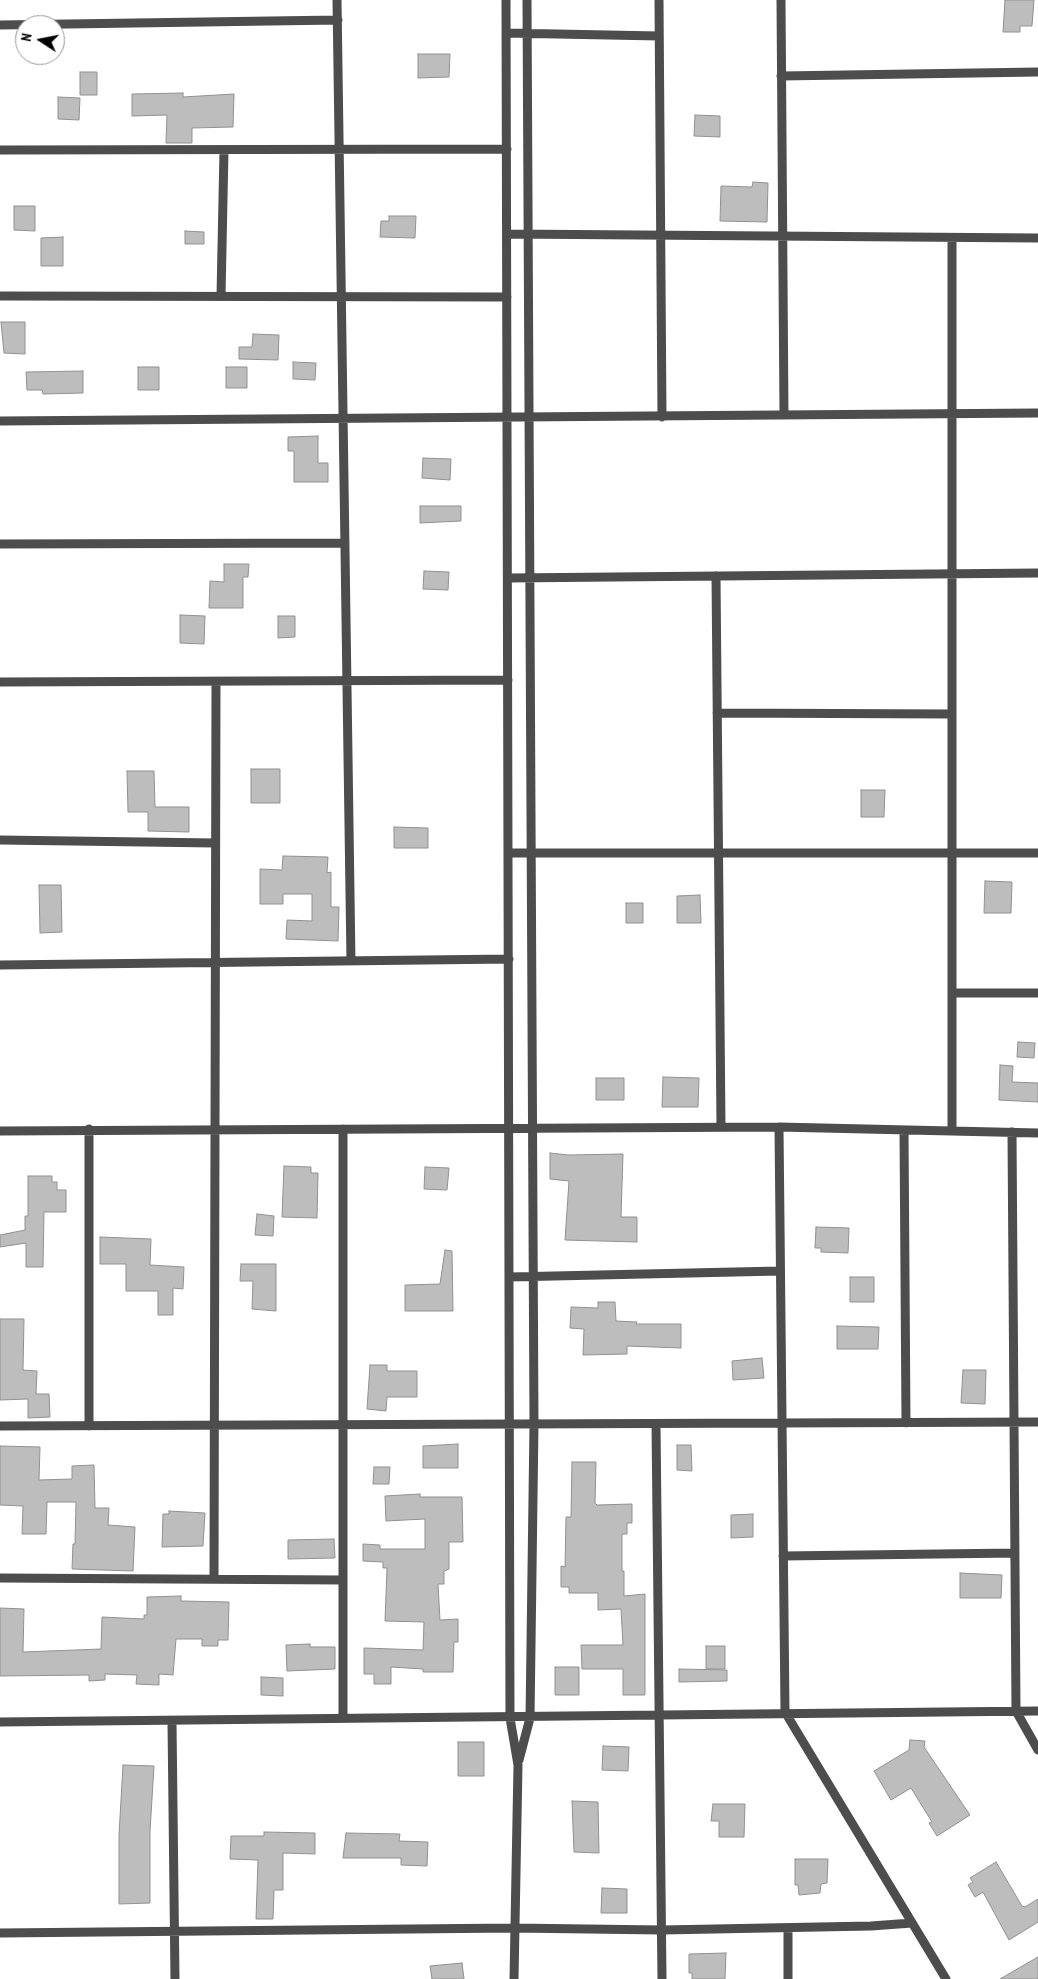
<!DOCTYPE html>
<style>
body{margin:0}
#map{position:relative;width:1038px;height:1979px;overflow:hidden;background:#fff;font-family:"PT Sans Narrow",sans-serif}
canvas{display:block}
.north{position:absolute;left:15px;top:15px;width:50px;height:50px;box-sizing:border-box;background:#fff;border:1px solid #999;border-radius:50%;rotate:281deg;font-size:14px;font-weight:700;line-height:20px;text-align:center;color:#000}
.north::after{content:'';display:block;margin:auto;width:18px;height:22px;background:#000;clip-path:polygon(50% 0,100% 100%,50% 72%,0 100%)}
</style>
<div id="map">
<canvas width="1038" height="1979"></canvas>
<div class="north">N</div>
</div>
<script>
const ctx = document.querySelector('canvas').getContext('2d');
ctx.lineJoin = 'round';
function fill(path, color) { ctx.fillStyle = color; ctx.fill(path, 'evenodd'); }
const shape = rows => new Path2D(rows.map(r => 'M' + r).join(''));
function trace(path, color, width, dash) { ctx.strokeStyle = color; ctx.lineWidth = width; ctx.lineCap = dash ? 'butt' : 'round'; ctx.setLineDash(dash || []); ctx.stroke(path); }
const building = shape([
 [1005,0,1034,0,1032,26,1020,26,1020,32,1003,32,1005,0],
 [418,54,450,54,449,77,418,78,418,54],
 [80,72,97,72,97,95,80,95,80,72],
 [183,93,183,97,234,94,233,127,192,128,192,143,166,143,167,115,132,116,132,94,183,93],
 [58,97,80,98,79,120,58,119,58,97],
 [695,115,720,116,720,137,694,136,695,115],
 [753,182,768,183,767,222,720,221,721,186,752,187,753,182],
 [14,206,35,206,35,231,14,230,14,206],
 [389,216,416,216,415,238,380,237,381,221,389,221,389,216],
 [185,231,204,232,204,244,185,244,185,231],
 [63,237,63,266,41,266,41,238,63,237],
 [1,322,25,322,25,354,4,353,1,322],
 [253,334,279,335,278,360,239,359,239,347,252,347,253,334],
 [293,362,316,363,315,380,293,379,293,362],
 [138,367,159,367,159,390,138,390,138,367],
 [226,367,247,367,247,388,226,388,226,367],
 [83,371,83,393,43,394,42,390,27,390,26,372,83,371],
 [318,436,318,463,328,463,328,482,294,482,294,451,288,451,288,437,318,436],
 [423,458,451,459,450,480,422,478,423,458],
 [420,506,461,506,461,521,420,523,420,506],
 [224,564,249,564,248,577,243,577,243,608,209,608,210,581,224,582,224,564],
 [424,571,449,572,448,590,423,589,424,571],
 [180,615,205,616,204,644,180,643,180,615],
 [278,616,295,616,295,637,278,638,278,616],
 [251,769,280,769,280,803,251,803,251,769],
 [127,771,154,771,155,807,189,807,189,832,148,831,148,812,128,812,127,771],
 [861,790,885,790,884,817,861,817,861,790],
 [394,827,428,828,428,848,394,848,394,827],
 [283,856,328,857,327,873,331,872,331,907,339,907,338,941,286,939,287,920,312,921,312,894,283,894,283,904,260,904,260,869,282,870,283,856],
 [985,881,1012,882,1011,913,984,913,985,881],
 [39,885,61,885,62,932,40,933,39,885],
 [700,895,701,923,677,923,677,896,700,895],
 [626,903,643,903,643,923,626,923,626,903],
 [1018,1042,1035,1043,1034,1058,1017,1057,1018,1042],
 [1000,1065,1013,1066,1012,1082,1038,1083,1038,1102,999,1100,1000,1065],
 [663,1077,699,1078,698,1107,662,1107,663,1077],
 [596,1078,624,1078,624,1100,596,1100,596,1078],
 [550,1153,568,1155,623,1154,621,1217,637,1217,637,1242,565,1240,569,1181,550,1179,550,1153],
 [284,1166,311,1167,311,1173,318,1173,317,1218,282,1217,284,1166],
 [425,1167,449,1168,447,1190,424,1189,425,1167],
 [28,1176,52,1176,52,1182,57,1182,57,1190,66,1190,66,1212,44,1212,43,1267,26,1267,26,1243,0,1247,0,1235,25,1230,25,1216,28,1216,28,1176],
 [257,1214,274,1216,273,1236,255,1235,257,1214],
 [816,1227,849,1228,848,1253,821,1252,821,1248,815,1248,816,1227],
 [100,1237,151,1239,150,1265,184,1267,183,1289,173,1288,173,1315,158,1315,158,1291,126,1291,126,1264,100,1264,100,1237],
 [445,1250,452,1251,453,1311,405,1311,405,1285,440,1284,445,1250],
 [241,1264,276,1264,276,1311,252,1309,253,1281,240,1281,241,1264],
 [850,1277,874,1277,874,1302,850,1302,850,1277],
 [598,1302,615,1302,616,1321,637,1322,636,1324,681,1324,681,1348,627,1346,627,1354,583,1355,584,1329,570,1328,571,1307,598,1308,598,1302],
 [0,1319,24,1319,23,1370,37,1371,36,1394,49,1394,50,1417,28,1418,28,1399,0,1400,0,1319],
 [837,1326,879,1327,878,1349,837,1349,837,1326],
 [762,1358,764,1378,733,1380,732,1361,762,1358],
 [370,1365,387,1365,387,1371,417,1371,417,1397,387,1397,386,1411,367,1409,370,1365],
 [963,1370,986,1370,985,1404,961,1403,963,1370],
 [458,1444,458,1468,423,1468,423,1446,458,1444],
 [677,1445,691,1445,692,1471,677,1470,677,1445],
 [0,1446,40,1447,39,1480,72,1479,72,1466,94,1465,95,1508,109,1508,108,1525,135,1527,133,1571,72,1569,73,1544,75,1544,76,1502,47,1502,46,1534,22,1534,23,1506,0,1505,0,1446],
 [572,1462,596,1462,595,1503,597,1505,632,1504,632,1523,627,1523,627,1534,622,1534,622,1571,624,1571,624,1596,645,1594,645,1695,623,1695,623,1669,582,1669,581,1645,623,1645,621,1609,598,1610,598,1593,569,1593,569,1587,561,1587,561,1566,565,1567,566,1517,571,1517,572,1462],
 [374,1467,390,1467,389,1484,373,1484,374,1467],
 [420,1494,420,1497,462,1497,463,1542,449,1542,449,1569,444,1571,444,1584,438,1584,440,1620,458,1619,458,1642,454,1642,453,1672,423,1672,423,1669,391,1667,391,1684,374,1684,374,1674,364,1674,364,1648,423,1650,424,1622,385,1621,387,1568,383,1568,383,1562,363,1561,363,1544,380,1545,380,1549,425,1549,425,1519,386,1521,385,1496,420,1494],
 [169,1511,205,1513,203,1546,162,1547,163,1514,169,1514,169,1511],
 [753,1514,753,1537,731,1538,731,1515,753,1514],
 [334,1539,335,1558,288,1559,288,1540,334,1539],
 [960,1573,1002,1575,1001,1598,960,1598,960,1573],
 [181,1596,181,1601,229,1602,228,1640,218,1640,218,1646,202,1646,202,1639,176,1639,173,1675,159,1674,159,1685,136,1684,137,1675,105,1674,105,1680,89,1681,89,1675,0,1676,0,1608,24,1609,23,1652,101,1649,102,1617,144,1619,144,1615,147,1615,147,1597,181,1596],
 [310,1644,310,1647,335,1647,335,1669,287,1671,286,1645,310,1644],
 [706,1646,725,1646,725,1669,706,1669,706,1646],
 [555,1667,579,1667,579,1695,555,1695,555,1667],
 [679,1669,727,1670,727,1681,679,1682,679,1669],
 [261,1677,283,1678,283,1696,261,1695,261,1677],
 [910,1740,925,1741,924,1747,970,1815,937,1836,929,1823,932,1822,911,1788,891,1800,874,1771,909,1750,910,1740],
 [458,1742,484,1742,484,1776,458,1776,458,1742],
 [603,1746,629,1747,628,1771,602,1770,603,1746],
 [123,1765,154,1766,150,1831,150,1903,119,1904,119,1835,123,1765],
 [572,1801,598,1802,599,1853,574,1852,572,1801],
 [713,1804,745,1804,744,1837,719,1837,719,1821,711,1821,713,1804],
 [264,1832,315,1833,315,1854,283,1853,283,1890,274,1890,273,1919,256,1919,258,1860,230,1859,231,1836,264,1836,264,1832],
 [346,1833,400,1834,399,1841,428,1842,427,1866,401,1865,401,1858,343,1858,346,1833],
 [795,1859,828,1859,827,1883,821,1884,820,1893,799,1895,798,1885,795,1885,795,1859],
 [996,1862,1022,1906,1025,1907,1038,1899,1038,1922,1009,1940,983,1892,975,1897,968,1885,973,1882,970,1878,996,1862],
 [602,1888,627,1889,627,1913,601,1913,602,1888],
 [726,1953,725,1979,692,1979,692,1973,689,1973,689,1954,726,1953],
 [1038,1957,1038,1979,1000,1979,1038,1957],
 [462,1963,464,1979,432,1979,430,1966,462,1963]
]);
fill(building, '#bdbdbd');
trace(building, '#919191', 1);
trace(shape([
 [337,0,351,961],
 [506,0,510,1718,518,1765,514,1979],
 [659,0,662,417],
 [781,0,784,415],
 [0,25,338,20],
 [506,33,659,36],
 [781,76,1038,72],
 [0,150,507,149],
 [507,234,1038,238],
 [0,296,507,297],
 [221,296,224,150],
 [0,421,1038,413],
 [0,544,345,543],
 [716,576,721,1127],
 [508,578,1038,573],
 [0,682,508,680],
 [717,713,952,714],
 [0,840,215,843],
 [508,853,1038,853],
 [0,965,509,959],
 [952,993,1038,993],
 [779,1127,785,1712,946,1979],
 [89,1129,89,1426],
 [343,1129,343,1717],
 [904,1130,906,1423],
 [0,1131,779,1127,1038,1133],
 [952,1131,952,238],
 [1012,1132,1016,1711,1038,1750],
 [509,1277,780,1271],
 [656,1424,662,1979],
 [0,1426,1038,1422],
 [783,1556,1015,1553],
 [0,1578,343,1580],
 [214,1579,216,682],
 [0,1722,1038,1711],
 [172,1722,175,1979],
 [519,1760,530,1718,534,1424,527,0],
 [0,1933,513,1928,662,1930,871,1926,912,1923],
 [788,1979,788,1928]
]), '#4d4d4d', 9);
</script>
